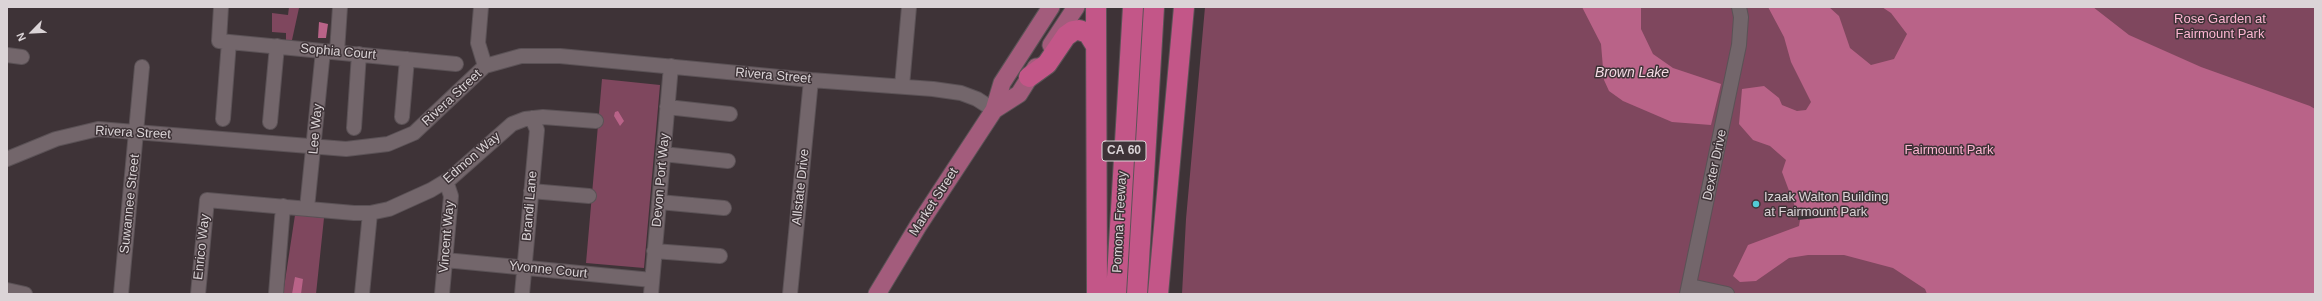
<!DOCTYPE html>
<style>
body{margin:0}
#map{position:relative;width:2322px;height:301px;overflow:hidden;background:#3e3337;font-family:Arial,sans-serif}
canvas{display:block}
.frame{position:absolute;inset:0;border:8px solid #dbd4d7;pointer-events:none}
.north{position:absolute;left:12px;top:12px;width:40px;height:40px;-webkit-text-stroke:3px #3e3337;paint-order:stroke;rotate:246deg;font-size:11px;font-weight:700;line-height:16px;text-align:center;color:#dbd4d7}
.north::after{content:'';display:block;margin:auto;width:14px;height:18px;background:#dbd4d7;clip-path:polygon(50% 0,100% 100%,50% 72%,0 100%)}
</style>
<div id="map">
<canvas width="2322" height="301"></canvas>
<div class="frame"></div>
<div class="north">N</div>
</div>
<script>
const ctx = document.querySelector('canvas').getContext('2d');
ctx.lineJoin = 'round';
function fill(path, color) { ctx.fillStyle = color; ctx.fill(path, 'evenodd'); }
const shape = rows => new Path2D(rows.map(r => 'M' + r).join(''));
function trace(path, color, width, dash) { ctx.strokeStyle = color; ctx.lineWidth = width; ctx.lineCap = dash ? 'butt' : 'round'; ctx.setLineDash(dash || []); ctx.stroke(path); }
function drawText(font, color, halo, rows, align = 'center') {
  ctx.font = font + ' Arial,sans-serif'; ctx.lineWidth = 3; ctx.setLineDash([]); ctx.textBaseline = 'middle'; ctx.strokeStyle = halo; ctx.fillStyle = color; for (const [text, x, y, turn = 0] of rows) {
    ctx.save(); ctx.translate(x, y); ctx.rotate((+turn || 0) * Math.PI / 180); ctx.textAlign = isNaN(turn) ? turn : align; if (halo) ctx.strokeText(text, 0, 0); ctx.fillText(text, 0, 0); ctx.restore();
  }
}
fill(shape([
 [289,7,299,8,292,40,286,40,286,33,272,32,272,13,288,15],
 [1205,7,2315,7,2315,294,1182,294,1186,219],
 [602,79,660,85,644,268,586,263],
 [295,215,324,218,316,294,283,294]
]), '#7f475e');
fill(shape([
 [1582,7,1641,7,1641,29,1653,54,1673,68,1721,84,1711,125,1672,122,1623,101,1609,91,1604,80,1601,44],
 [1768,7,1829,7,1839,16,1850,48,1871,65,1894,59,1907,34,1891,13,1882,7,2093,7,2129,35,2201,67,2310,106,2315,109,2315,294,1927,294,1925,289,1893,268,1844,255,1808,255,1789,258,1756,281,1740,282,1733,276,1748,245,1799,226,1800,220,1782,172,1786,160,1770,146,1753,140,1739,124,1742,89,1764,86,1779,98,1782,105,1797,111,1806,110,1811,102,1791,62,1784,37],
 [319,22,328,24,326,38,318,38],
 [618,111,624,121,620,126,614,116,615,112],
 [295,277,303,279,301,294,292,294]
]), '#b96388');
fill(shape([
 [1834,212,1835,216,1798,220,1798,216]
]), '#3e3337');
const minor = shape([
 [221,7,219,41,456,64],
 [481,7,478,43,485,66],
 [337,52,340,7],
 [7,55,22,57],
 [902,86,909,7],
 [667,107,730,114],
 [402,117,407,59],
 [223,119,229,42],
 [270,122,277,46],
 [354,128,359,54],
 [663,154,728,161],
 [7,159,56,139,98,129,346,149,388,144,414,133,485,66,521,56,560,56,811,80,933,89,961,93,977,99,994,110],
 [531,191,589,196],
 [659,202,724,208],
 [307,208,323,51],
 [654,251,720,256],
 [445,260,652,280],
 [1690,286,1727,294],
 [7,290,25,294],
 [121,294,142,67],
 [198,294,207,200,354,213,370,213,389,209,431,190,451,178,512,124,525,119,543,117,596,121],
 [276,294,283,206],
 [362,294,370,213],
 [442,294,451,196,446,181],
 [522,294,537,130,532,118],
 [651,294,671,66],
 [790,294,811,80],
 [1687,294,1739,45,1741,17,1739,7]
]);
const major = shape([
 [1051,45,1076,7],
 [994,110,1019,94,1036,67],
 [877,294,918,226,994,110,1002,83,1051,7]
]);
const highway = shape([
 [1096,7,1097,294],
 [1029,77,1047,64,1066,36,1073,31,1079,30,1088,33,1096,46],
 [1116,294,1133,7],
 [1137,294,1154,7],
 [1158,294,1184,7]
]);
trace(minor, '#5b5256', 16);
trace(major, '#5b5256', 19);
trace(highway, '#5b5256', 22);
trace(minor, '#73666b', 14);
trace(major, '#a35c7c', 17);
trace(highway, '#c35688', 20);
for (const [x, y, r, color] of [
 [1756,204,4,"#52cbd7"]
]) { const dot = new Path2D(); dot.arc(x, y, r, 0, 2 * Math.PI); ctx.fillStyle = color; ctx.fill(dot); trace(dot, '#3e3337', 1.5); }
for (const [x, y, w] of [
 [1124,151,44]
]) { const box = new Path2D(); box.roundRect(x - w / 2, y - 10, w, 20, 3); ctx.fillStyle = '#3e3337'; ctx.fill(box); trace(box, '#dbd4d7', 1); }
drawText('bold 12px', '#dbd4d7', null, [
 ["CA 60",1124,151]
]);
drawText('13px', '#fdb6d2', '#3e3337', [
 ["Rose Garden at",2220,19],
 ["Fairmount Park",2220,34],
 ["Fairmount Park",1949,150]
]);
drawText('13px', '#dbd4d7', '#3e3337', [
 ["Sophia Court",338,52,5],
 ["Rivera Street",773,76,5],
 ["Rivera Street",452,98,-43],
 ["Lee Way",316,129,-85],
 ["Rivera Street",133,133,3],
 ["Edmon Way",472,158,-41],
 ["Dexter Drive",1715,165,-78],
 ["Devon Port Way",661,180,-85],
 ["Allstate Drive",801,187,-84],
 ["Market Street",934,202,-57],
 ["Suwannee Street",130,204,-84],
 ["Brandi Lane",530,206,-85],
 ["Pomona Freeway",1120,222,-87],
 ["Vincent Way",447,237,-85],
 ["Enrico Way",202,247,-84],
 ["Yvonne Court",548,270,6]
]);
drawText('13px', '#dbd4d7', '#3e3337', [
 ["Izaak Walton Building",1764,197],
 ["at Fairmount Park",1764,212]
], 'left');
drawText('italic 14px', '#f4dbe4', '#3e3337', [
 ["Brown Lake",1632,73]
]);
</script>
